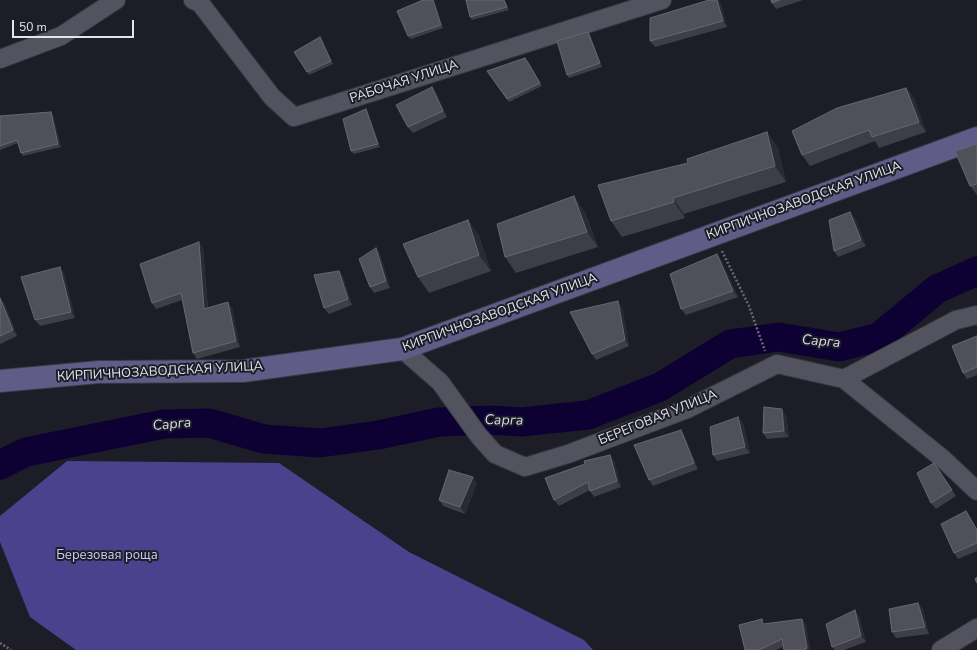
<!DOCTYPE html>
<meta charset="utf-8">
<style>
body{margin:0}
#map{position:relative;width:977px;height:650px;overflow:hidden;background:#1d1d27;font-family:"Nunito Sans",sans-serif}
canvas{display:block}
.scale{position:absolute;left:12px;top:20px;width:122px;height:18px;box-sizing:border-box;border:2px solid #e4e4eb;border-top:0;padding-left:5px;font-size:12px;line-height:14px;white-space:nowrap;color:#e4e4eb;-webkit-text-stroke:3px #1d1d27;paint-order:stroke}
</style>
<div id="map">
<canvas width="977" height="650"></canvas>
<div class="scale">50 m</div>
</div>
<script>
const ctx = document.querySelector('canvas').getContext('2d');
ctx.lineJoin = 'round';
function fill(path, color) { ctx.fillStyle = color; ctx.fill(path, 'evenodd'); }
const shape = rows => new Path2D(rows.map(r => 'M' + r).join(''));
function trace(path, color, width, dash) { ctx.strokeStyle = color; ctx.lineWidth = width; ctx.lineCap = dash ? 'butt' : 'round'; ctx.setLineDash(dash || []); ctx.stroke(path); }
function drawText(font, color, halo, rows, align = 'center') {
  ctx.font = font + ' "Nunito Sans",sans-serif'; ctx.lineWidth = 4; ctx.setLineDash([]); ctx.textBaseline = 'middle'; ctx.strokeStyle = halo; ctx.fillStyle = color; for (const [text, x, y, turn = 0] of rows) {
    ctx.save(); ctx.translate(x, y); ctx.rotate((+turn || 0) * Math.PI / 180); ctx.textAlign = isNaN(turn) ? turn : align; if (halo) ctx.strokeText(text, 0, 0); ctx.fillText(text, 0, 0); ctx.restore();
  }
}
fill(shape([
 [67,461,279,463,409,552,584,640,593,650,76,650,30,617,0,542,0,516]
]), '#4a428c');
trace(shape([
 [0,465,26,452,164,424,209,423,264,439,320,443,378,435,439,422,490,420,521,422,588,415,660,387,730,344,779,337,839,347,879,337,937,289,977,271]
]), '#0d0032', 29);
const street = shape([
 [193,0,200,3,272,97,294,117,662,0],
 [0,59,61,36,116,0],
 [402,349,440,382,479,436,495,454,525,467,568,454,687,409,777,364,844,379,943,459,977,491],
 [844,379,956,320,977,315],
 [941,650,977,628]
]);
const secondary = shape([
 [0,381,99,372,243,371,402,349,977,138]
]);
trace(street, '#383840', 20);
trace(secondary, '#383840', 24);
trace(shape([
 [722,251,749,306,765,351],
 [0,643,11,650]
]), '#696972', 2.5, [2, 2]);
trace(street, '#52535e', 18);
trace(secondary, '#605c87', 22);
fill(shape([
 [434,0,443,28,411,39,408,36],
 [504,0,509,10,472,20,470,17],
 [709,0,718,0,721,4,727,27,655,47,650,41],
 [771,0,803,0,776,9,772,3],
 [588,32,590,35,602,67,569,78,567,75],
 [320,37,322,40,333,64,309,75,294,52],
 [528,61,542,86,509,102,487,71],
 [432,87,436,93,447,117,413,133,408,127],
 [906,88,914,98,926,132,879,148,875,141,810,166,802,155],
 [366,109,368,113,380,147,354,154,351,151],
 [51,112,53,115,61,147,23,156,21,153,18,143,0,150,0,116],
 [767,132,778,148,786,182,684,214,685,218,622,237,611,221,688,163],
 [977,144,977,195,970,186],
 [585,212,598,247,516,273,505,257],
 [855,218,866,246,838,257,834,251],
 [468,220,479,236,491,271,429,293,418,277],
 [203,248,208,308,232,308,240,347,197,359,193,353,182,300,156,309,152,303],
 [376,248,380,254,390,288,374,293,370,287],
 [721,260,738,297,686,315,681,309],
 [60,267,64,273,75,318,40,326,35,320],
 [339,271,343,277,352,305,329,314,324,308],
 [0,298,5,304,17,336,0,344],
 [622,307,629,346,596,360,592,354],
 [977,336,977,375,967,379,963,373],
 [786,415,789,437,767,439,763,433],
 [738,417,743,423,750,453,717,461,713,455],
 [681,430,685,437,698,469,653,486,649,480],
 [610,455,614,461,621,487,594,497,590,491,590,490,559,506,554,500],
 [934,463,956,496,936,509,931,503],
 [477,483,465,514,443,506,439,500],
 [966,511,977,529,977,551,958,559,954,553],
 [923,609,929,634,896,638,892,632],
 [859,616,866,642,844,650,835,650,832,647],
 [802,619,806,625,810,650,784,650,783,647,776,650,745,650,765,624]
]), '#3e3e48');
fill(shape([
 [433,0,434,0,443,28,441,25],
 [717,0,718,0,721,4,727,27,723,21],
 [588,32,590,35,602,67,600,63],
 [320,37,322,40,333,64,331,61],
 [432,87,436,93,447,117,443,111],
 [906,88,914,98,926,132,919,122],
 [366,109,368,113,380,147,378,144],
 [51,112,53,115,61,147,58,144],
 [767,132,778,148,786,182,775,166],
 [574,196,585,212,598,247,587,232],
 [673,198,684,214,685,218,674,202],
 [850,212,855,218,866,246,861,240],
 [468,220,479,236,491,271,479,255],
 [199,242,203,248,208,315,204,309],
 [376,248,380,254,390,288,386,281],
 [717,254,721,260,738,297,733,291],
 [60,267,64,273,75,318,71,312],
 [339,271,343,277,352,305,348,299],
 [0,298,5,304,17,336,13,330],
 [618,301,622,307,629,346,625,340],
 [228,302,232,308,240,347,236,341],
 [782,409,786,415,789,437,784,431],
 [738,417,743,423,750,453,745,447],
 [681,430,685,437,698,469,694,463],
 [610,455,614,461,621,487,617,481],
 [473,477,477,483,465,514,460,507],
 [918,603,923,609,929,634,925,627],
 [855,610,859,616,866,642,861,636],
 [802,619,806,625,810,650,808,650,807,648]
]), '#2a2a34');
const building = shape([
 [423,0,433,0,441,25,408,36,397,11,423,0],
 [466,0,504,0,507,7,470,17,466,0],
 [709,0,717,0,723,21,650,41,650,18,709,0],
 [771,0,780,0,772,3,771,0],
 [588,32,600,63,567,75,557,41,588,32],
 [320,37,331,61,307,72,294,52,320,37],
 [525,58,540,83,507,99,487,71,525,58],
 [432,87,443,111,408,127,396,105,432,87],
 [906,88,919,122,872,137,869,130,802,155,792,131,837,108,906,88],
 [366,109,378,144,351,151,343,119,366,109],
 [51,112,58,144,21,153,17,140,0,146,0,116,51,112],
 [767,132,775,166,673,198,674,202,611,221,598,185,688,163,687,159,767,132],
 [977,144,977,184,970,186,955,151,977,144],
 [574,196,587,232,505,257,497,224,574,196],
 [850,212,861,240,834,251,829,220,850,212],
 [468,220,479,255,418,277,403,244,468,220],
 [199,242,204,309,228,302,236,341,193,353,181,293,152,303,140,264,199,242],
 [376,248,386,281,370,287,359,259,376,248],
 [717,254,733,291,681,309,670,274,717,254],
 [60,267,71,312,35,320,21,277,60,267],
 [339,271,348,299,324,308,314,275,339,271],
 [0,298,13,330,0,336,0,298],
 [618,301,625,340,592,354,570,312,618,301],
 [977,336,977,367,963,373,952,346,977,336],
 [764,407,782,409,784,431,763,433,764,407],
 [738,417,745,447,713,455,710,427,738,417],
 [681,430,694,463,649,480,634,445,681,430],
 [610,455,617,481,590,491,588,482,554,500,545,478,585,464,584,461,610,455],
 [934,463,952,490,931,503,917,473,934,463],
 [449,470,473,477,460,507,439,500,449,470],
 [966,511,977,530,977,543,954,553,941,524,966,511],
 [977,577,977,583,975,579,977,577],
 [918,603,925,627,892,632,889,609,918,603],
 [855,610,861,636,832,647,826,624,855,610],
 [762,619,763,624,802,619,807,648,802,650,784,650,782,639,759,650,745,650,739,625,762,619]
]);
fill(building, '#50505a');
trace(building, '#676770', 1);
drawText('13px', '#e4e4eb', '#1d1d27', [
 ["РАБОЧАЯ УЛИЦА",404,82,-18],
 ["КИРПИЧНОЗАВОДСКАЯ УЛИЦА",804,201,-20],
 ["КИРПИЧНОЗАВОДСКАЯ УЛИЦА",500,313,-20],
 ["КИРПИЧНОЗАВОДСКАЯ УЛИЦА",160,372,-3],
 ["БЕРЕГОВАЯ УЛИЦА",658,418,-22]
]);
drawText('13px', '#ccccf8', '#1d1d27', [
 ["Березовая роща",107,556]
]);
drawText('italic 14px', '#d8d9ef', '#1d1d27', [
 ["Сарга",821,342,5],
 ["Сарга",504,421,1],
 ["Сарга",172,425,-5]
]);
</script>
